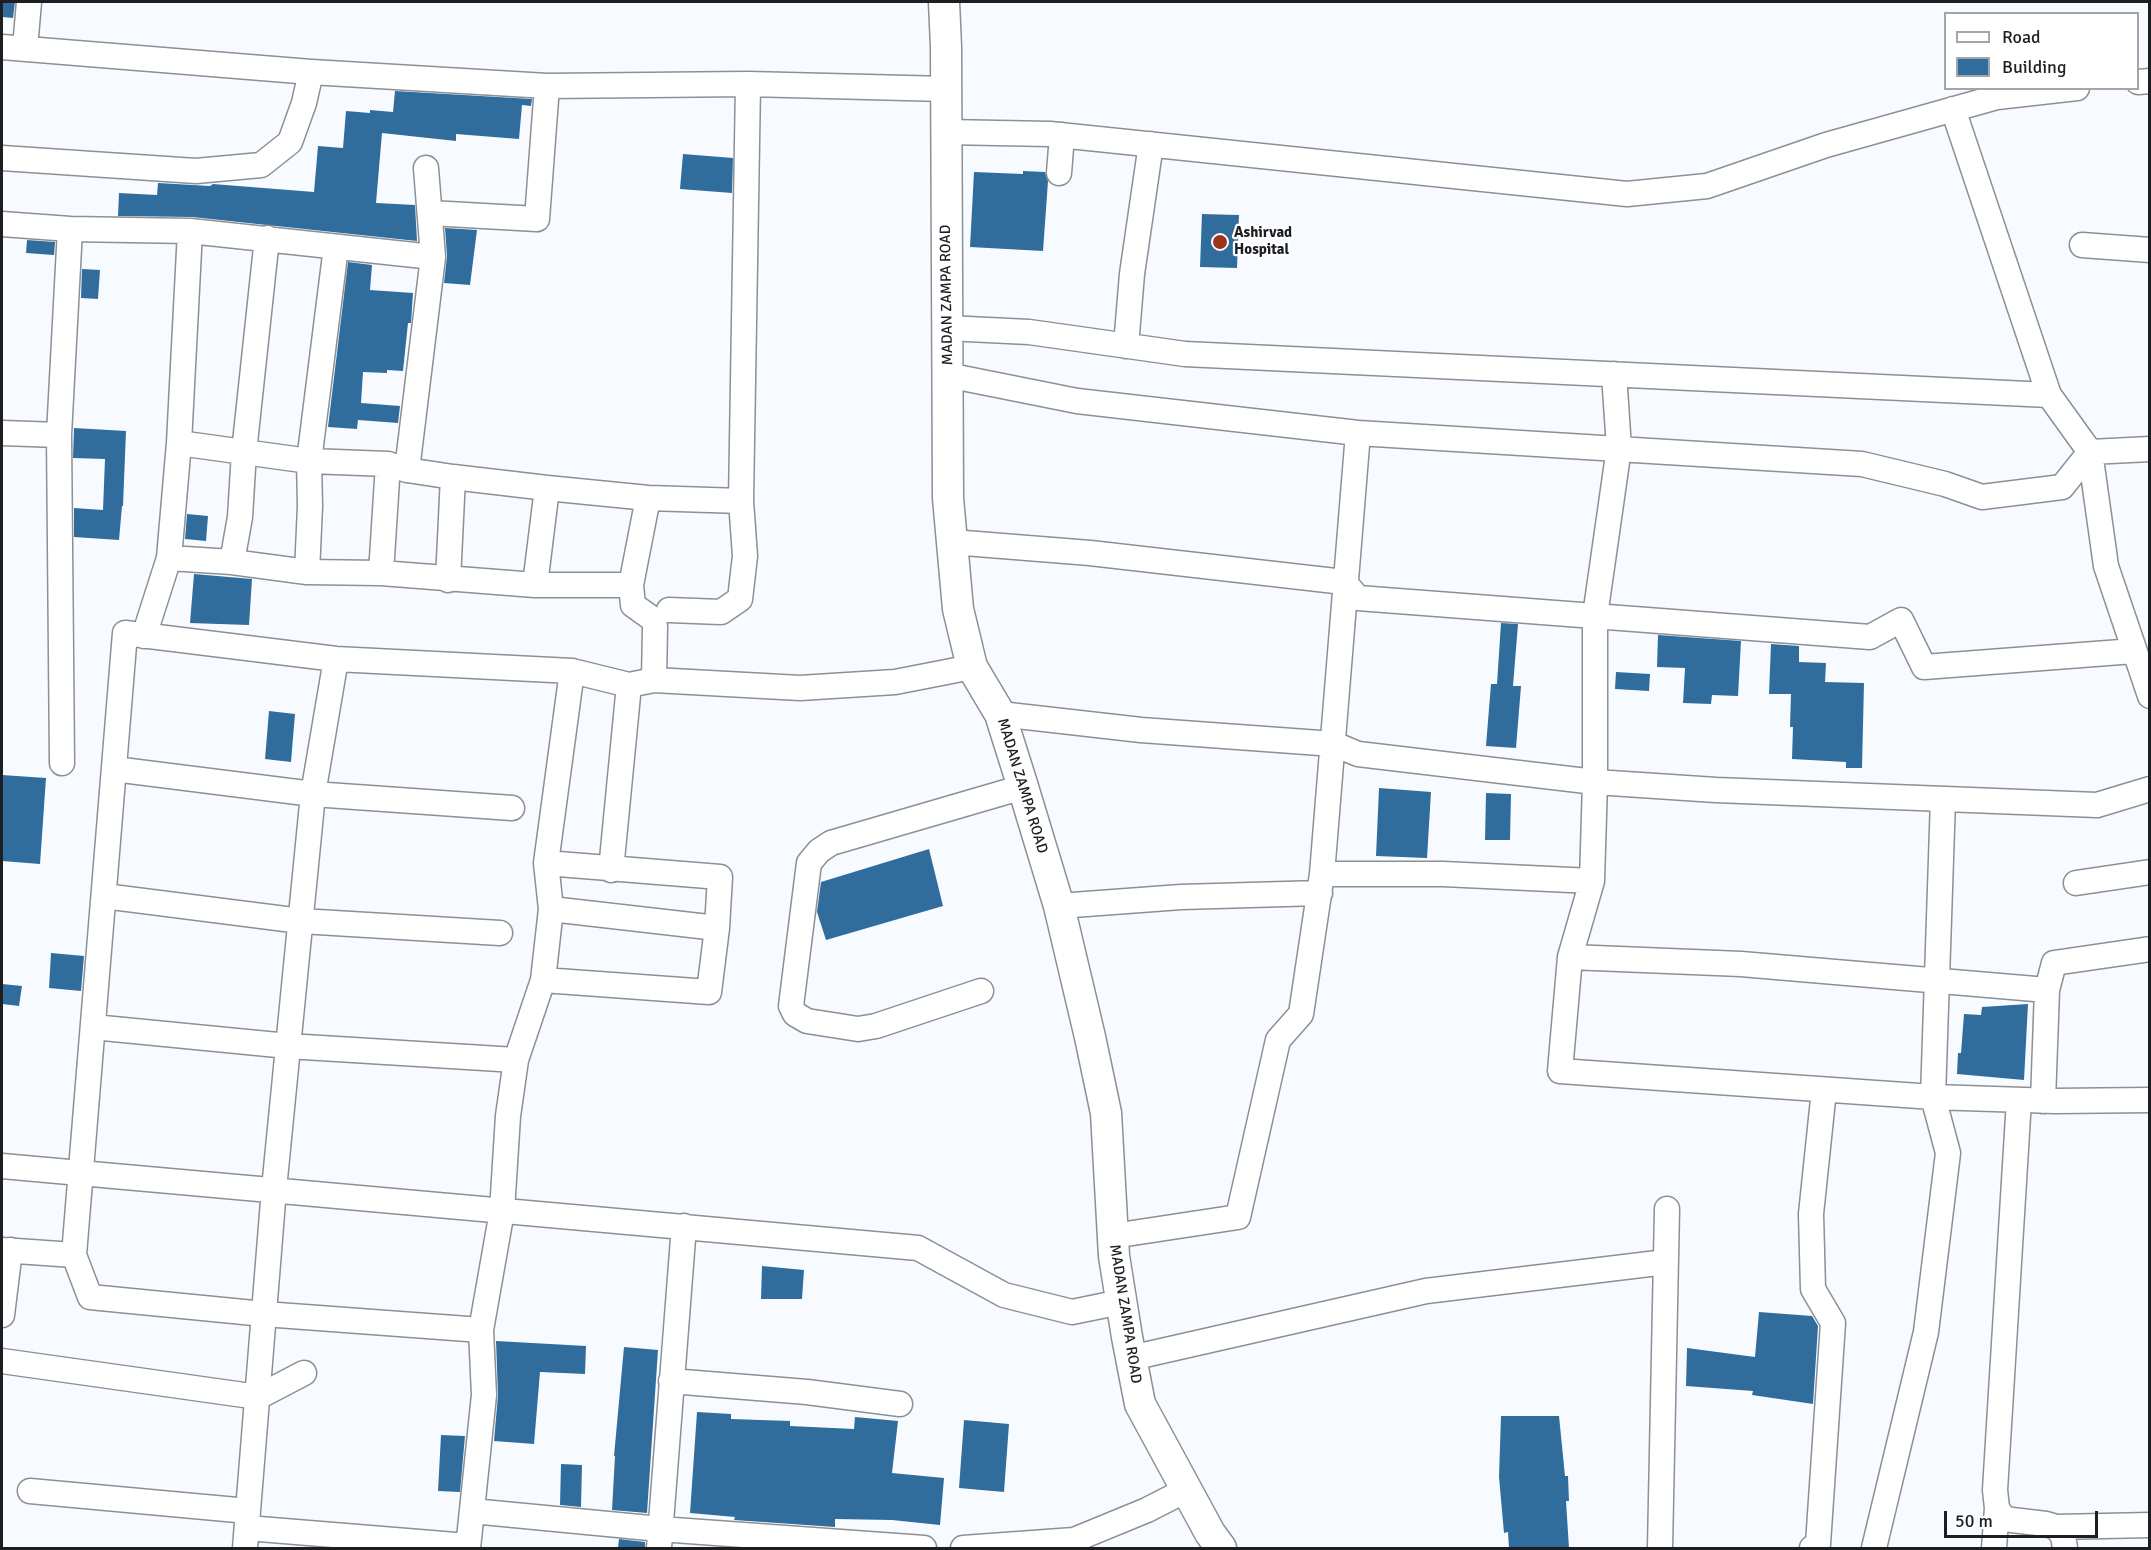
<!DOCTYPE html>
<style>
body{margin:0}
#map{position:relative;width:2151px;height:1550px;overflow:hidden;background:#f7fbff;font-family:Signika,sans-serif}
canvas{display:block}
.frame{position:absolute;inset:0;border:3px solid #1c1e21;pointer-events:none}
.legend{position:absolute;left:1944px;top:12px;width:195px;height:78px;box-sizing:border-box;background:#fff;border:2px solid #a4a5a6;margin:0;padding:8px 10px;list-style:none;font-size:18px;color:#1c1e21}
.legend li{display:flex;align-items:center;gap:12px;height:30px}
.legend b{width:30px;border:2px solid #a4a5a6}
.scale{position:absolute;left:1944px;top:1511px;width:154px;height:27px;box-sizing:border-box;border:3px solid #1c1e21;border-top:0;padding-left:8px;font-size:18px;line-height:21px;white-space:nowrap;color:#1c1e21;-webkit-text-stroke:4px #fff;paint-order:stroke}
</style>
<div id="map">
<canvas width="2151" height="1550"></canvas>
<div class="frame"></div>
<ul class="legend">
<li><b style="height:8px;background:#fff"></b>Road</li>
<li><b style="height:16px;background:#306d9d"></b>Building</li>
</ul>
<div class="scale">50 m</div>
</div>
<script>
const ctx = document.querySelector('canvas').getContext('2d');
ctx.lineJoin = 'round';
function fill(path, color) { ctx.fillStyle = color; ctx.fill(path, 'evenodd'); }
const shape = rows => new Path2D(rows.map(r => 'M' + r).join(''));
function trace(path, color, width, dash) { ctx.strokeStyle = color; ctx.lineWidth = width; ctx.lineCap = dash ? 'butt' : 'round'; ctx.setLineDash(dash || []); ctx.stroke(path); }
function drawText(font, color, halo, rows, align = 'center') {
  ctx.font = font + ' Signika,sans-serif'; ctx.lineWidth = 4.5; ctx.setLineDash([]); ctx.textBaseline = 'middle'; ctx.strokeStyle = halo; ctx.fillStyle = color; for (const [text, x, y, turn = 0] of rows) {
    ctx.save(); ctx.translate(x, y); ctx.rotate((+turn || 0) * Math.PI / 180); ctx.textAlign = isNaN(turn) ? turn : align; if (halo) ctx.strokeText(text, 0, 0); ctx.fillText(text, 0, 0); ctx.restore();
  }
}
fill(shape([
 [2,2,15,2,13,18,2,17],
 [395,91,532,99,531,106,522,105,519,139,456,134,456,141,382,133,376,203,415,205,417,241,192,217,118,216,119,193,157,195,158,183,210,186,213,184,314,192,318,146,343,148,346,111,370,113,370,110,393,112],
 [683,154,733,158,732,193,680,189],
 [1023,171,1045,172,1048,181,1043,251,970,247,974,172,1023,174],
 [1202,214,1239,215,1237,268,1200,267],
 [445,228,477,230,470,285,444,283,447,256],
 [27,240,55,242,54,255,26,253],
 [348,262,372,265,370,290,413,293,411,323,408,323,403,371,387,370,387,373,363,372,361,403,400,406,398,423,358,420,357,429,328,427],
 [82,269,100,270,98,299,81,298],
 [74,428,126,431,123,506,122,506,119,540,74,537,74,508,103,510,105,459,73,458],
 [187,514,208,516,206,541,185,539],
 [194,574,252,579,249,625,190,623],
 [1501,623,1518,624,1513,686,1521,686,1516,748,1486,746,1491,684,1497,684],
 [1658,635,1741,641,1738,696,1712,695,1711,704,1683,703,1685,668,1657,667],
 [1771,644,1799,646,1799,662,1826,663,1825,682,1864,683,1862,768,1846,768,1846,762,1792,759,1793,727,1790,727,1791,694,1769,694],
 [1616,672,1650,674,1649,691,1615,689],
 [269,711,295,714,291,762,265,759],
 [2,775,46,778,40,864,2,861],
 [1379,788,1431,792,1427,858,1376,856],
 [1486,793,1511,794,1510,840,1485,840],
 [929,849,943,906,826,940,817,912,821,882],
 [51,953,84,956,81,991,49,988],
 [2,984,22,986,19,1006,2,1004],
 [2028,1004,2024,1080,1957,1074,1958,1053,1961,1053,1964,1014,1981,1015,1982,1007],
 [762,1266,804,1270,802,1299,761,1299],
 [1759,1312,1812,1316,1818,1326,1813,1404,1752,1395,1753,1391,1686,1386,1687,1348,1755,1357],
 [496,1341,586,1346,585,1374,540,1372,534,1444,494,1441,498,1395],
 [624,1347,658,1350,647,1513,612,1510,615,1456,614,1456],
 [697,1412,731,1414,731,1419,790,1421,790,1426,854,1429,855,1417,898,1421,892,1473,944,1478,940,1525,892,1520,835,1519,835,1527,734,1520,735,1517,690,1513],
 [1501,1416,1559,1416,1565,1476,1568,1476,1569,1501,1566,1501,1569,1548,1509,1548,1508,1532,1504,1533,1499,1477],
 [964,1420,1009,1424,1004,1492,959,1488],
 [441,1435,465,1436,460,1492,438,1491],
 [561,1464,582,1465,581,1507,560,1505],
 [619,1539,645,1542,645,1548,618,1548]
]), '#306d9d');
const minor = shape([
 [2,47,311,72,547,86,748,84,946,89],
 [25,48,29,2],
 [2138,82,2150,81],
 [1953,109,2049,395,2090,452,2106,566,2150,696],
 [946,132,1050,134,1627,194,1707,186,1826,145,1997,97,2077,88],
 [2,158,196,171,261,165,290,142,304,103,311,72],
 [1059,173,1062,135],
 [430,213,537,219,547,86],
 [2,224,70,229,190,231,433,257],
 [190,231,179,443,169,558,232,562,307,572,381,573,535,585,631,585],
 [2082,245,2150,250],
 [947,328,1029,332,1185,354,2049,395],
 [1126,346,1132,274,1151,144],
 [1614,374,1619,448,1595,616,1595,782,1592,881,1570,957,1560,1071,1933,1097,2055,1101,2150,1100],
 [947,375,1077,401,1358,433,1862,464,1945,484,1982,497,2062,487,2090,452,2150,449],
 [2,433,59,435],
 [179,443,309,461,388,464,407,470,453,477,547,488,648,498,741,501],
 [407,470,433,257,426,168],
 [648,498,631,585,633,605,654,620,655,627,654,680],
 [952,542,1090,553,1344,582,1358,598,1870,637,1901,620,1924,667,2134,651],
 [232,562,240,517,244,452,267,238],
 [307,572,310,506,309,461,336,247],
 [381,573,388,464],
 [448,580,453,477],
 [535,585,547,488],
 [669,610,721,612,740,599,745,556,741,501,748,84],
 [144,636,169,558],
 [1000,714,1141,730,1334,744,1358,754,1595,782,1716,790,2097,805,2150,789],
 [62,763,59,435,70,229],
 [114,769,313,794,512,808],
 [611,870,629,685],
 [1322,874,1443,874,1592,881],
 [2076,883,2150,872],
 [104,896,301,921,500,933],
 [1059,906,1181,897,1320,893],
 [551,909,717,928],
 [1570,957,1741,964,2047,990,2043,1101],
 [543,980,709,992,717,928,720,877,546,863],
 [2047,990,2054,963,2150,949],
 [981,991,876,1026,858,1029,807,1021,795,1014,791,1006,809,863,819,851,831,843,1023,787],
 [93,1027,288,1046,516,1060],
 [2019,1100,1995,1490,1997,1508,2003,1518,2012,1520,2046,1524,2056,1527,2063,1536,2065,1548],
 [2,1166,918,1248,1004,1295,1072,1312,1121,1302],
 [1113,1236,1238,1217,1278,1040,1301,1014,1322,874,1358,433],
 [2,1250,74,1255,125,633,336,659,572,671,629,685,654,680,800,688,895,682,972,667],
 [74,1255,90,1297,264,1314,481,1330],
 [2,1315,10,1250],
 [1131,1358,1426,1291,1666,1262],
 [2,1361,258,1397,304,1373],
 [671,1381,807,1392,900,1404],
 [30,1491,248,1511],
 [472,1511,660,1529,924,1548],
 [2056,1527,2150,1525],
 [247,1528,468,1546],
 [245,1548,274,1189,313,794,336,659],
 [468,1548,484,1395,481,1330,502,1211,508,1116,516,1060,543,980,551,909,546,863,572,671],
 [659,1548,684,1226],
 [963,1548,1074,1540,1147,1510,1186,1490],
 [1660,1548,1667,1209],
 [1812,1548,1818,1544,1833,1323,1813,1289,1811,1214,1824,1090],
 [1874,1548,1926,1332,1948,1153,1933,1097,1943,799],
 [1994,1548,1997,1508]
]);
const major = shape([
 [944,2,946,47,948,498,958,609,972,667,1000,714,1023,787,1059,906,1090,1037,1106,1113,1114,1256,1127,1337,1140,1404,1210,1533,1221,1548]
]);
trace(minor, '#8a9095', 27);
trace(major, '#8a9095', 33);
trace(minor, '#fff', 24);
trace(major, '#fff', 30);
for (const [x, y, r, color] of [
 [1220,242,8,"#9d351b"]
]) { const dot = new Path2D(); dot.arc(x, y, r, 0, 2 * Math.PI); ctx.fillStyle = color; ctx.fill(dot); trace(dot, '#fff', 2); }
drawText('bold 15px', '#1c1e21', '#fff', [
 ["Ashirvad",1234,233],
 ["Hospital",1234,250]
], 'left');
drawText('15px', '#1c1e21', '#fff', [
 ["MADAN ZAMPA ROAD",947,295,-91],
 ["MADAN ZAMPA ROAD",1022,786,73],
 ["MADAN ZAMPA ROAD",1125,1314,81]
]);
</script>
